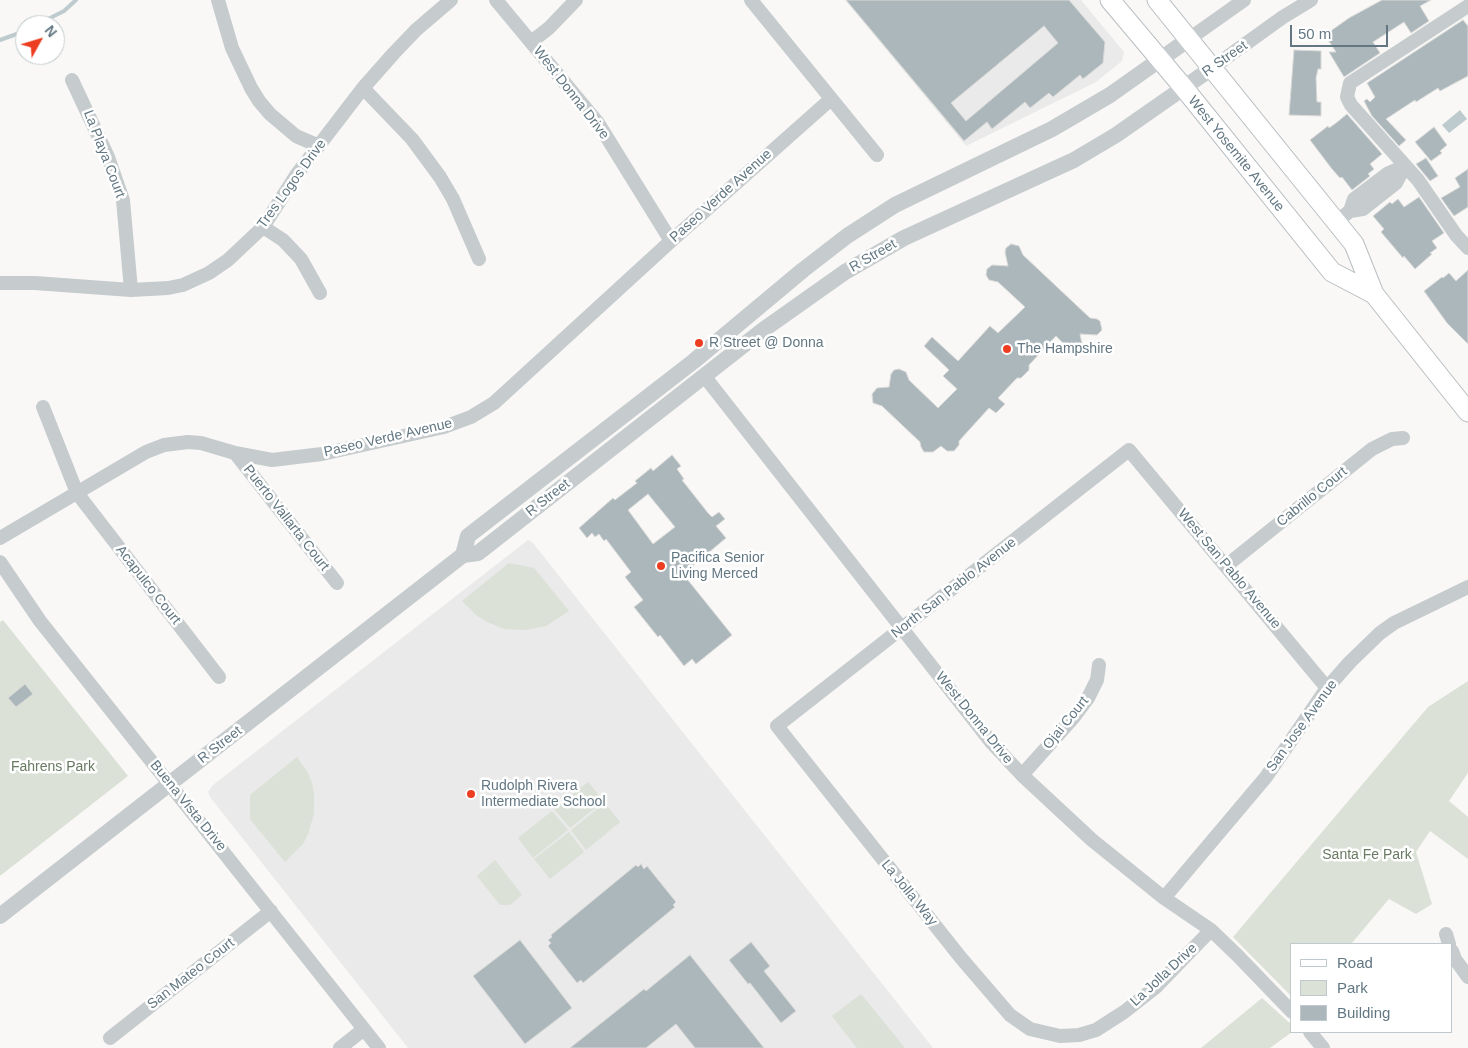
<!DOCTYPE html>
<style>
body{margin:0}
#map{position:relative;width:1468px;height:1048px;overflow:hidden;background:#f9f8f6;font-family:Helvetica,sans-serif}
canvas{display:block}
.legend{position:absolute;left:1290px;top:943px;width:162px;height:90px;box-sizing:border-box;background:#fff;border:1px solid #c0c9cd;margin:0;padding:6px 9px;list-style:none;font-size:15px;color:#627782}
.legend li{display:flex;align-items:center;gap:10px;height:25px}
.legend b{width:25px;border:1px solid #c0c9cd}
.north{position:absolute;left:15px;top:15px;width:50px;height:50px;box-sizing:border-box;background:#fff;border:1px solid #c0c9cd;border-radius:50%;rotate:51deg;font-size:14px;font-weight:700;line-height:20px;text-align:center;color:#627782}
.north::after{content:'';display:block;margin:auto;width:18px;height:22px;background:#ed3e22;clip-path:polygon(50% 0,100% 100%,50% 72%,0 100%)}
.scale{position:absolute;left:1290px;top:25px;width:98px;height:22px;box-sizing:border-box;border:2px solid #627782;border-top:0;padding-left:6px;font-size:15px;line-height:18px;white-space:nowrap;color:#627782;-webkit-text-stroke:4px #fff;paint-order:stroke}
</style>
<div id="map">
<canvas width="1468" height="1048"></canvas>
<ul class="legend">
<li><b style="height:6px;background:#fff"></b>Road</li>
<li><b style="height:14px;background:#dbe1d6"></b>Park</li>
<li><b style="height:14px;background:#acb7bb"></b>Building</li>
</ul>
<div class="north">N</div>
<div class="scale">50 m</div>
</div>
<script>
const ctx = document.querySelector('canvas').getContext('2d');
ctx.lineJoin = 'round';
function fill(path, color) { ctx.fillStyle = color; ctx.fill(path, 'evenodd'); }
const shape = rows => new Path2D(rows.map(r => 'M' + r).join(''));
function trace(path, color, width, dash) { ctx.strokeStyle = color; ctx.lineWidth = width; ctx.lineCap = dash ? 'butt' : 'round'; ctx.setLineDash(dash || []); ctx.stroke(path); }
function drawText(font, color, halo, rows, align = 'center') {
  ctx.font = font + ' Helvetica,sans-serif'; ctx.lineWidth = 5; ctx.setLineDash([]); ctx.textBaseline = 'middle'; ctx.strokeStyle = halo; ctx.fillStyle = color; for (const [text, x, y, turn = 0] of rows) {
    ctx.save(); ctx.translate(x, y); ctx.rotate((+turn || 0) * Math.PI / 180); ctx.textAlign = isNaN(turn) ? turn : align; if (halo) ctx.strokeText(text, 0, 0); ctx.fillText(text, 0, 0); ctx.restore();
  }
}
fill(shape([
 [845,0,1081,0,1124,52,1122,61,1096,82,966,146],
 [528,540,533,543,933,1048,408,1048,210,797,208,792,213,785]
]), '#e9eae9');
fill(shape([
 [509,563,534,568,569,611,546,626,526,630,504,629,485,621,476,615,462,601],
 [3,620,128,776,0,876,0,622],
 [1468,681,1468,773,1449,801,1468,817,1468,859,1430,831,1416,852,1432,904,1416,914,1389,899,1351,944,1292,944,1292,997,1233,937,1428,707],
 [297,757,308,773,312,783,314,793,314,814,308,834,303,844,285,862,250,819,250,795],
 [588,782,604,801,570,828,554,809],
 [605,803,620,822,586,850,571,830],
 [552,811,568,830,533,858,518,838],
 [569,832,584,852,550,879,534,859],
 [495,860,522,895,510,905,500,905,477,876],
 [861,994,905,1048,857,1048,832,1016],
 [1262,998,1292,1025,1292,1032,1270,1048,1201,1048]
]), '#dbe1d6');
fill(shape([
 [1460,110,1467,119,1449,133,1442,125]
]), '#bdcbce');
trace(shape([
 [36,25,64,11,76,0],
 [0,40,25,31]
]), '#bdcbce', 4);
const building = shape([
 [846,0,1069,0,1105,42,1103,63,1083,79,1080,75,1053,97,1049,93,1030,108,1025,102,992,129,987,122,964,141,846,0],
 [1044,26,1058,43,966,121,951,103,1044,26],
 [1382,0,1431,0,1420,6,1429,21,1411,33,1404,22,1373,42,1380,53,1344,77,1329,52,1336,52,1325,35,1349,18,1382,0],
 [1463,20,1468,26,1468,76,1440,91,1438,88,1416,102,1415,100,1386,119,1406,140,1399,146,1372,116,1364,101,1367,99,1370,102,1375,97,1367,83,1463,20],
 [1294,50,1321,51,1321,69,1318,69,1316,78,1317,102,1321,102,1321,116,1289,115,1294,50],
 [1347,114,1382,154,1370,164,1374,169,1368,174,1370,176,1352,190,1342,177,1340,178,1332,169,1310,140,1328,126,1329,128,1336,123,1347,114],
 [1434,127,1447,145,1440,151,1442,153,1431,161,1415,142,1434,127],
 [1426,158,1438,176,1430,181,1416,164,1426,158],
 [1468,169,1468,207,1454,216,1441,198,1460,187,1455,178,1468,169],
 [1419,197,1444,233,1432,241,1437,248,1430,253,1432,254,1415,269,1404,256,1403,258,1381,232,1384,229,1373,216,1390,202,1392,204,1398,199,1404,207,1419,197],
 [1011,244,1019,246,1023,255,1090,318,1097,319,1100,321,1102,330,1097,335,1080,334,1083,349,1081,353,1076,356,1068,353,1066,346,1056,336,1029,365,1029,370,1021,378,1017,378,998,398,1005,404,996,413,989,408,959,441,959,445,954,451,947,451,941,446,933,452,924,452,921,447,920,442,882,406,873,403,872,394,877,388,889,387,891,374,894,370,899,369,906,372,909,380,938,408,957,389,943,376,949,370,924,346,932,337,958,361,990,326,998,333,1025,307,998,282,989,280,986,275,987,269,992,265,1008,266,1005,252,1006,248,1011,244],
 [1468,270,1468,344,1447,323,1424,291,1442,277,1443,278,1449,273,1456,281,1468,270],
 [672,455,681,466,677,469,684,479,682,480,708,513,712,517,719,512,725,519,716,526,726,538,683,574,732,635,696,664,692,659,684,666,660,635,658,637,634,607,643,600,625,577,631,572,606,539,604,541,599,534,595,537,592,533,587,538,579,528,613,498,615,500,637,483,635,481,651,468,653,471,672,455],
 [648,494,675,527,653,544,628,510,648,494],
 [25,684,33,694,16,707,8,698,25,684],
 [641,864,644,869,647,866,676,902,673,905,675,907,583,983,581,980,577,983,548,946,551,943,548,940,552,937,551,935,636,865,638,867,641,864],
 [520,940,572,1008,525,1044,473,976,520,940],
 [751,942,770,966,764,971,796,1011,781,1023,750,983,748,984,729,960,751,942],
 [690,955,764,1048,695,1048,676,1024,646,1048,570,1048,644,989,646,991,690,955]
]);
fill(building, '#acb7bb');
trace(building, '#dadad8', 1);
const secondary = shape([
 [1110,0,1184,88,1332,272,1374,294],
 [1157,0,1354,244,1374,294,1468,412]
]);
trace(secondary, '#b8bec2', 21);
trace(shape([
 [218,0,232,48,251,88,259,101,270,114,296,136,319,146],
 [496,0,598,123,671,241],
 [751,0,877,155],
 [1468,6,1350,83,1347,97,1351,105,1418,180,1456,235,1468,248],
 [1189,39,1244,0],
 [531,42,549,28,576,0],
 [1212,68,1283,17,1311,0],
 [72,80,108,157,123,200,131,290],
 [363,88,412,139,440,177,453,199,479,259],
 [1350,211,1363,209,1396,183,1405,166],
 [1336,222,1350,211,1354,199,1387,174,1405,166],
 [263,227,283,240,301,259,320,293],
 [0,283,35,283,131,290,168,288,183,285,209,273,228,260,263,227,297,174,363,88,394,53,416,30,451,0],
 [705,377,991,742,1022,775,1092,840,1164,898,1211,930,1238,956,1292,1012],
 [43,407,77,493,219,677],
 [235,453,337,583],
 [0,538,146,452,164,445,188,442,201,443,235,453,272,460,322,454,444,427,471,417,494,403,671,241,831,99],
 [0,562,40,621,379,1048],
 [1226,566,1372,449,1392,439,1403,438],
 [1022,775,1073,718,1088,698,1097,680,1099,665],
 [1164,898,1266,777,1327,688,1350,662,1380,633,1394,623,1468,587],
 [1211,930,1156,987,1124,1012,1096,1030,1079,1035,1060,1036,1030,1029,1010,1015,961,958,777,726,1129,450,1327,688],
 [1446,934,1449,944],
 [1452,951,1455,959,1468,977],
 [1310,1032,1323,1048],
 [110,1038,271,911],
 [340,1048,364,1029]
]), '#c6cbcd', 14);
trace(shape([
 [463,555,468,536,694,361,803,270,847,236,895,205,1052,129,1110,95,1189,39],
 [0,916,463,555,478,553,763,330,845,272,904,238,1074,160,1116,135,1212,68]
]), '#c6cbcd', 16);
trace(secondary, '#fff', 19);
for (const [x, y, r, color] of [
 [699,343,5,"#ed3e22"],
 [1007,349,5,"#ed3e22"],
 [661,566,5,"#ed3e22"],
 [471,794,5,"#ed3e22"]
]) { const dot = new Path2D(); dot.arc(x, y, r, 0, 2 * Math.PI); ctx.fillStyle = color; ctx.fill(dot); trace(dot, '#fff', 2); }
drawText('14px', '#627782', '#fff', [
 ["R Street",1225,59,-35],
 ["West Donna Drive",571,93,52],
 ["La Playa Court",104,154,69],
 ["West Yosemite Avenue",1236,154,51],
 ["Tres Logos Drive",292,184,-54],
 ["Paseo Verde Avenue",721,196,-42],
 ["R Street",873,256,-30],
 ["Paseo Verde Avenue",388,438,-13],
 ["Cabrillo Court",1312,497,-39],
 ["R Street",548,498,-38],
 ["Puerto Vallarta Court",286,518,52],
 ["West San Pablo Avenue",1229,569,50],
 ["Acapulco Court",148,585,52],
 ["North San Pablo Avenue",954,588,-38],
 ["West Donna Drive",974,718,51],
 ["Ojai Court",1066,723,-51],
 ["San Jose Avenue",1302,726,-54],
 ["R Street",220,745,-38],
 ["Buena Vista Drive",188,806,51],
 ["La Jolla Way",909,893,51],
 ["San Mateo Court",191,974,-38],
 ["La Jolla Drive",1164,975,-43]
]);
drawText('14px', '#627782', '#fff', [
 ["R Street @ Donna",709,343],
 ["The Hampshire",1017,349],
 ["Pacifica Senior",671,558],
 ["Living Merced",671,574],
 ["Rudolph Rivera",481,786],
 ["Intermediate School",481,802]
], 'left');
drawText('14px', '#687a61', '#fff', [
 ["Fahrens Park",53,767],
 ["Santa Fe Park",1367,855]
]);
</script>
